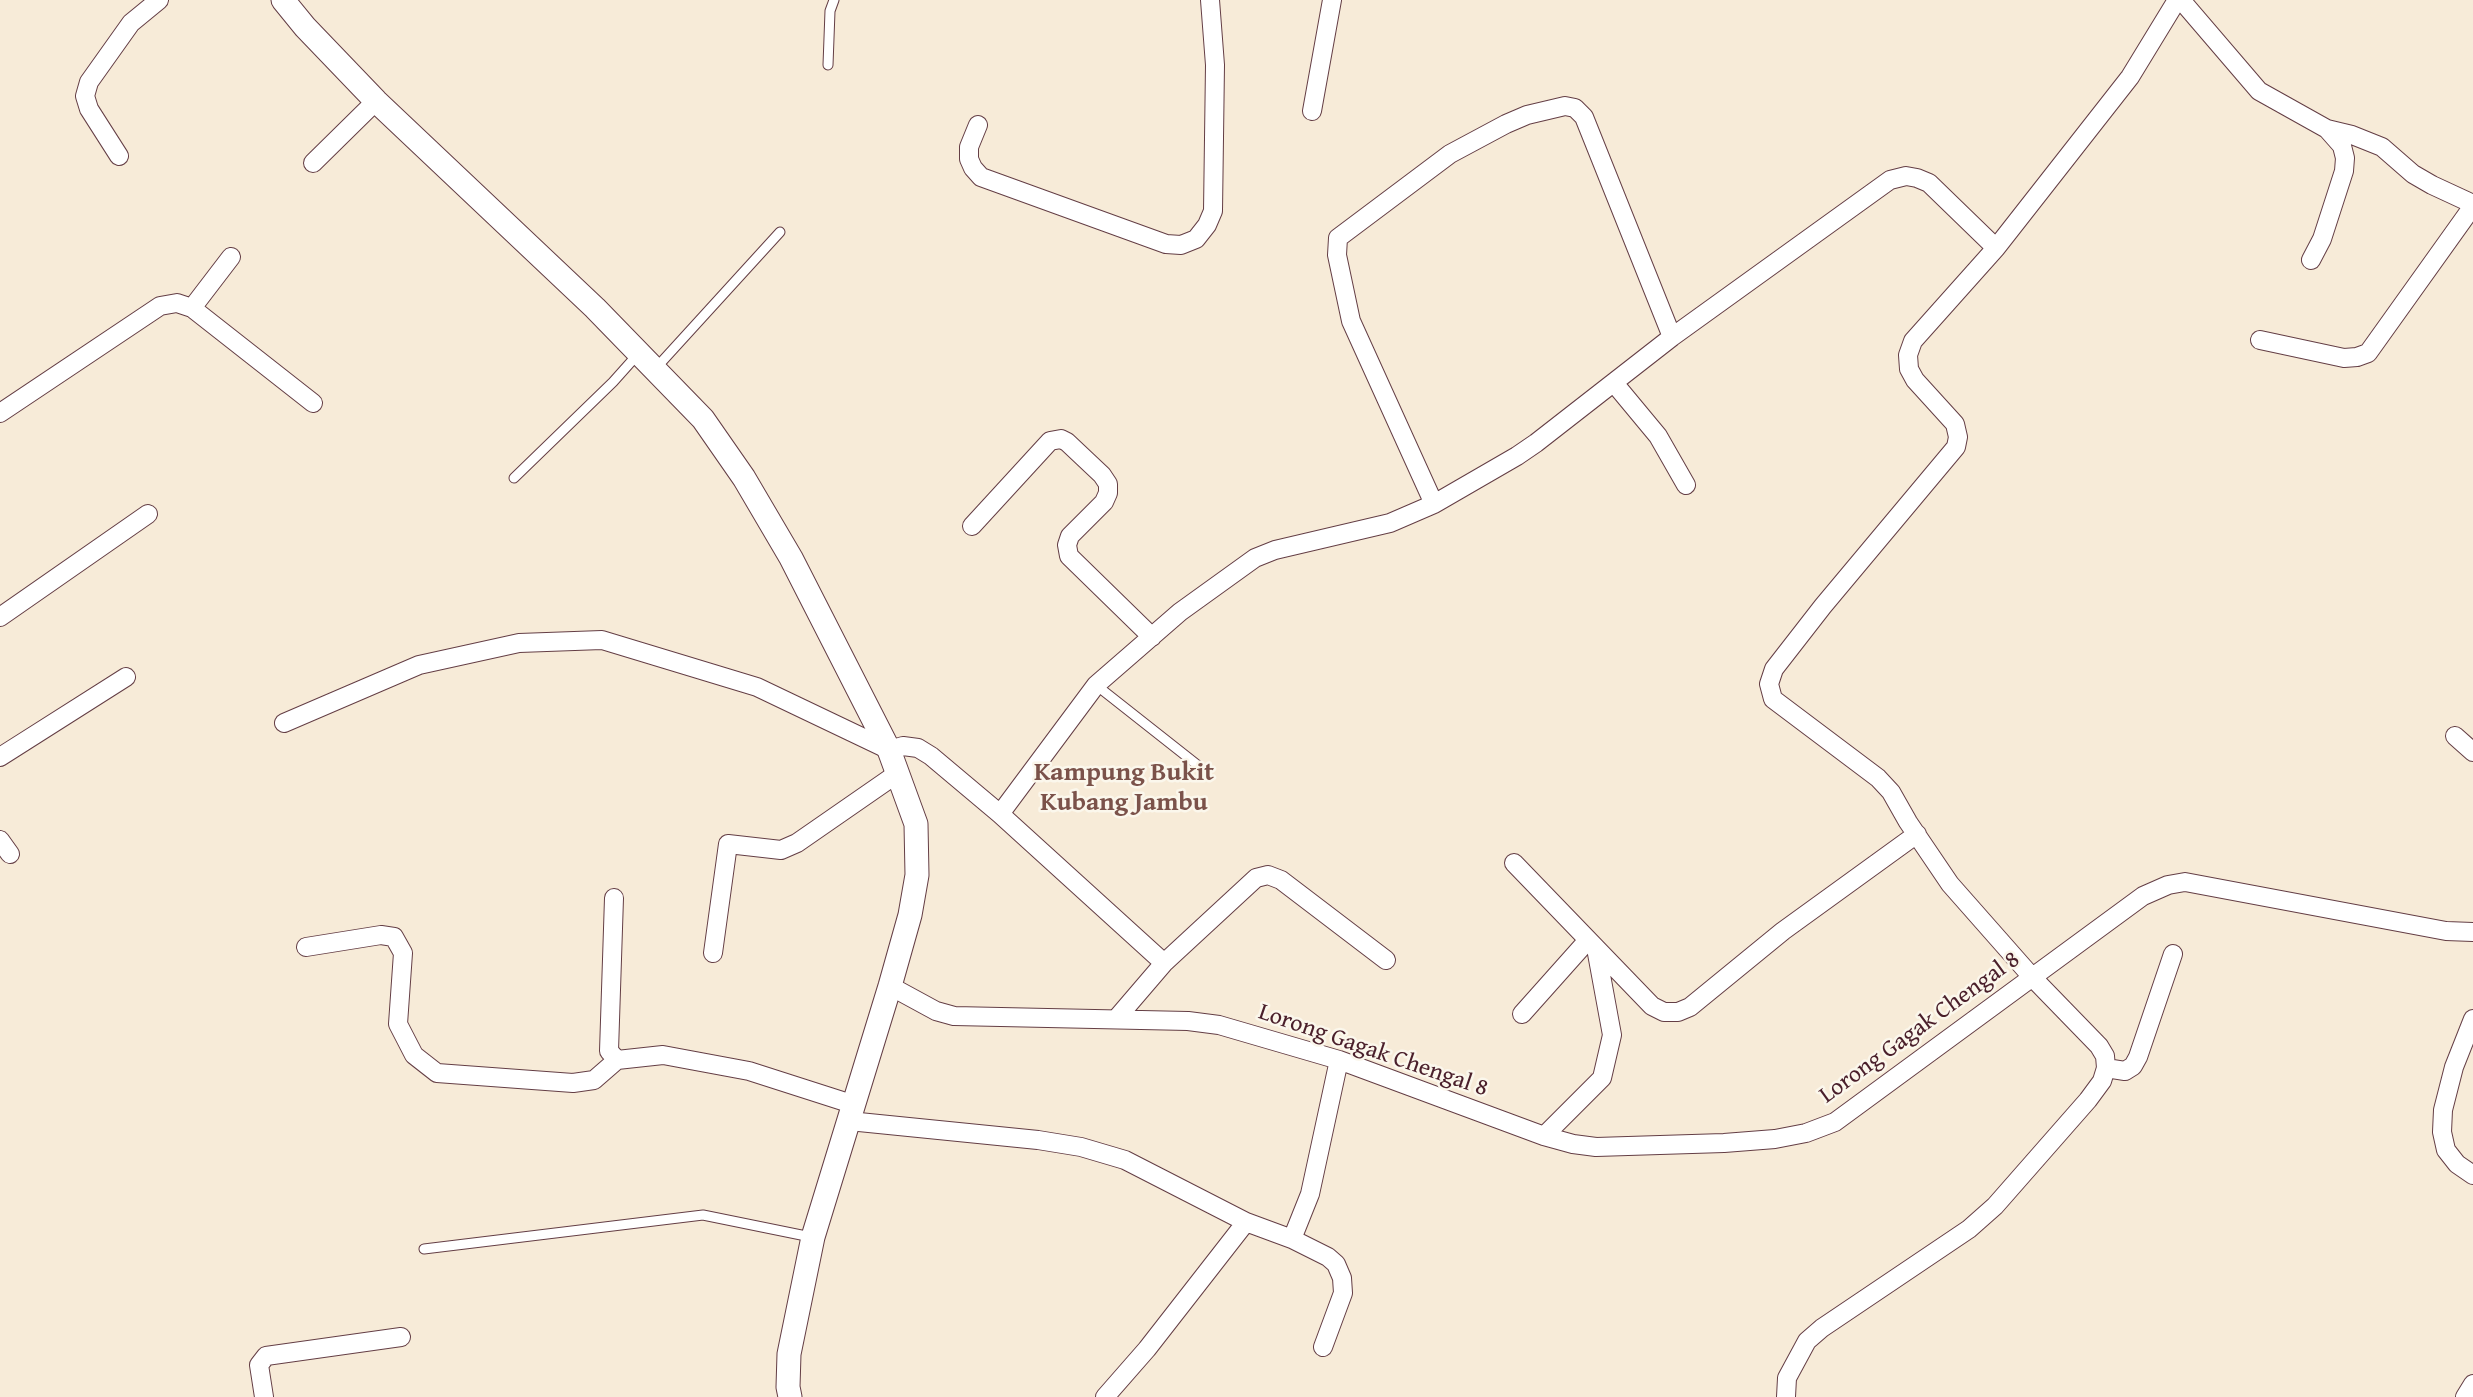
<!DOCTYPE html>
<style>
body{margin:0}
canvas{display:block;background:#f7ebd8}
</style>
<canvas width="2473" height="1397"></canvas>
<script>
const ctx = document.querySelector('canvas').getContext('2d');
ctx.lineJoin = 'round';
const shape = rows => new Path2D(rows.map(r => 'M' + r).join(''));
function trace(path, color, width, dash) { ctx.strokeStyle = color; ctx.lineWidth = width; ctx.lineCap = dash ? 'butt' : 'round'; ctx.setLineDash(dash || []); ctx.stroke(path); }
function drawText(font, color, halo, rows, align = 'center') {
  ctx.font = font + ' "Gentium Book Plus",serif'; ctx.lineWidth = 5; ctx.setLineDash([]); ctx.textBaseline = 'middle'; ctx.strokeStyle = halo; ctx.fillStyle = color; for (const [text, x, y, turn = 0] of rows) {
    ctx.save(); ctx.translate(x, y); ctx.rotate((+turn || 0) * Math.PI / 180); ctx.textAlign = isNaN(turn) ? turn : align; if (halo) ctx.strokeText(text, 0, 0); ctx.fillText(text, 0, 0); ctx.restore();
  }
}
const service = shape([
 [828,65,830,11,834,0],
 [656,368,780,232],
 [514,478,613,382,638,354],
 [1096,685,1200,767],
 [424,1249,703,1215,811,1237]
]);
const minor = shape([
 [2181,0,2259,91,2327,129,2342,146,2345,158,2344,171,2322,239,2311,260],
 [1312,111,1332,0],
 [978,125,969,147,969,159,973,168,981,177,1166,244,1181,245,1196,239,1207,225,1213,211,1215,65,1210,0],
 [2327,129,2352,135,2382,147,2413,174,2432,185,2473,204],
 [119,156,89,109,85,96,89,82,131,23,159,0],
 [313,163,376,101],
 [192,308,231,257],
 [2260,340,2344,358,2357,357,2368,353,2473,206],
 [1614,383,1658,436,1686,485],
 [0,413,160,306,177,303,192,308,313,403],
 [1434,504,1351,321,1337,255,1338,238,1450,154,1506,124,1527,115,1565,106,1575,108,1584,117,1672,337],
 [972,526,1050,441,1061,439,1067,442,1102,475,1108,484,1108,493,1104,502,1070,536,1067,545,1069,556,1152,637],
 [0,617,148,514],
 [284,723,419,665,519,643,602,640,757,687,889,750,903,746,918,748,931,756,1000,814,1164,963],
 [2455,736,2473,752],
 [0,757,126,677],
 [1000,814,1096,685,1180,612,1255,558,1275,550,1390,523,1434,504,1517,456,1536,443,1672,337,1890,180,1906,176,1917,178,1929,183,1996,248,2130,77,2177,0],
 [0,840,10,854],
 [1514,863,1652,1006,1664,1012,1678,1012,1690,1007,1783,931,1917,834],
 [614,898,609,1051,617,1060,663,1055,749,1071,855,1105],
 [306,947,381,935,394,937,403,953,398,1024,414,1055,437,1073,573,1083,594,1080,617,1060],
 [713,953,728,844,781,850,797,843,898,773],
 [890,986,936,1011,954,1016,1188,1021,1219,1025,1339,1060,1544,1136,1573,1144,1596,1147,1724,1143,1775,1139,1806,1133,1835,1122,2143,896,2168,885,2185,882,2446,931,2473,932],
 [1522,1014,1588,940],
 [1116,1019,1164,963,1256,878,1268,875,1281,880,1386,960],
 [2473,1019,2454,1067,2443,1110,2442,1132,2446,1150,2457,1164,2473,1175],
 [2106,1068,2125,1071,2133,1066,2138,1057,2173,954],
 [849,1121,1038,1140,1081,1147,1125,1160,1246,1222,1292,1239,1310,1194,1339,1060],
 [1544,1136,1602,1078,1612,1035,1596,948],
 [1292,1239,1328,1257,1336,1264,1342,1278,1343,1293,1323,1347],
 [264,1397,259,1365,266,1356,401,1337],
 [1105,1397,1147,1349,1246,1222],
 [1786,1397,1787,1378,1807,1341,1822,1328,1969,1229,1995,1206,2088,1100,2102,1081,2106,1068,2105,1056,2099,1046,2032,977,1950,884,1908,822,1891,792,1878,778,1773,699,1769,684,1774,669,1823,606,1956,447,1958,437,1955,424,1915,380,1909,369,1908,355,1913,341,1996,248],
 [2465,1397,2473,1384]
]);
const tertiary = shape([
 [283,0,305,27,376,101,595,308,703,419,744,478,791,558,889,750,916,824,917,875,910,915,890,986,813,1237,789,1354,788,1387,790,1397]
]);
trace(service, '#643e45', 11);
trace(minor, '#643e45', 20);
trace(tertiary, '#643e45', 25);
trace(service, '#fff', 9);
trace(minor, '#fff', 18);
trace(tertiary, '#fff', 23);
drawText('24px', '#4a1f2b', '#fbf7ec', [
 ["Lorong Gagak Chengal 8",1920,1028,-36],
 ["Lorong Gagak Chengal 8",1373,1051,19]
]);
drawText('bold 26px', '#7b524a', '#fbf7ec', [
 ["Kampung Bukit",1124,773],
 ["Kubang Jambu",1124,803]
]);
</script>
